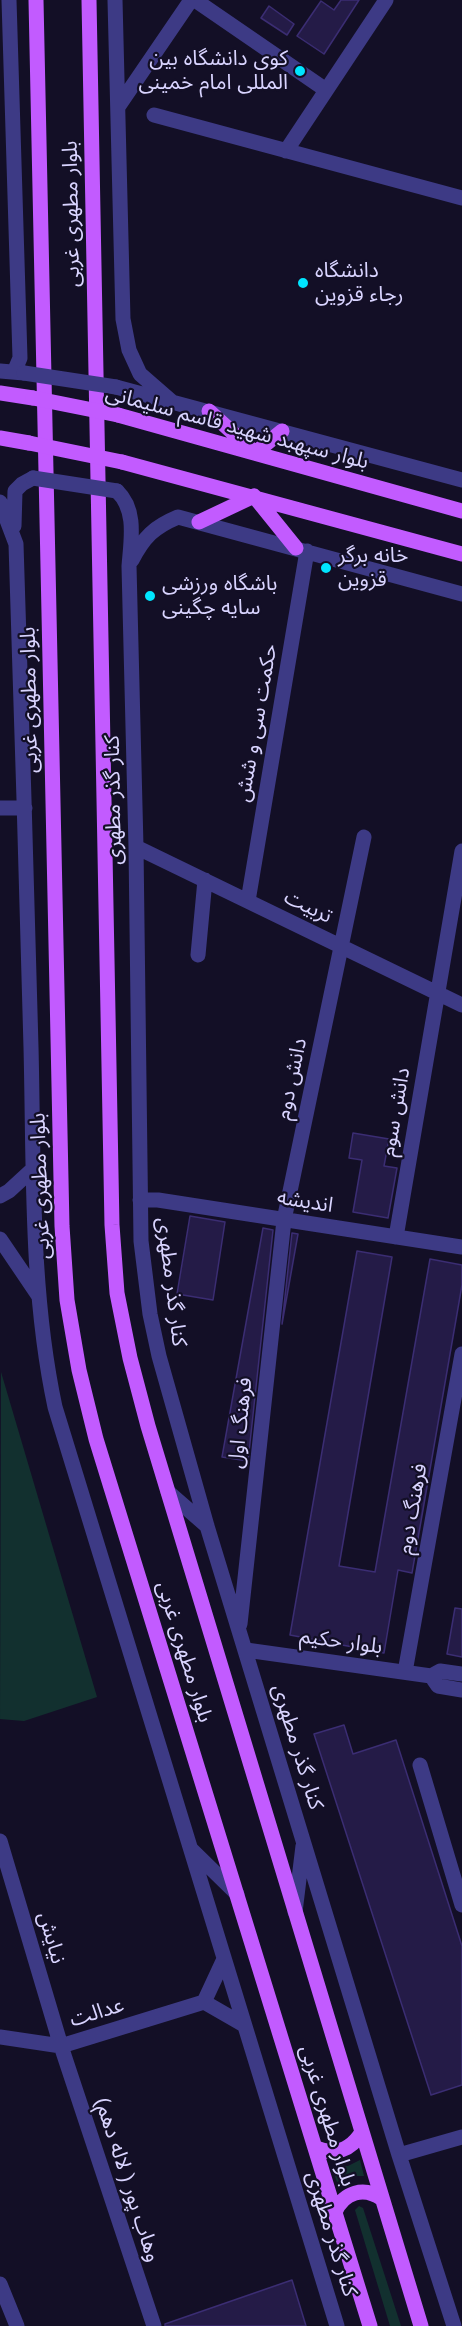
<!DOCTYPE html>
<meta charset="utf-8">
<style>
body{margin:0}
canvas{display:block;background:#130f26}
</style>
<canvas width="462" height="2326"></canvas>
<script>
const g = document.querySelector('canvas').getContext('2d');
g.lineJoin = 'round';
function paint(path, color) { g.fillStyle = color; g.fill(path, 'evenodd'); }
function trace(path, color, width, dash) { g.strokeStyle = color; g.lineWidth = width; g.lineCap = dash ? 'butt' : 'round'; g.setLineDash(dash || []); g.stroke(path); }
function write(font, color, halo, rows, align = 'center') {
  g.font = font + ' Arial,"Noto Sans Arabic",sans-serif'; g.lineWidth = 4.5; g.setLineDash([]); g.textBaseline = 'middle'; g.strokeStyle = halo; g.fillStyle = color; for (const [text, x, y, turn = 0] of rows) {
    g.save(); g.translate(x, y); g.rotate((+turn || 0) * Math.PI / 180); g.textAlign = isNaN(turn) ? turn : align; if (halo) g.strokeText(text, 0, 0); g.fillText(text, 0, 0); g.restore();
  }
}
paint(new Path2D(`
 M1 1372 97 1697 24 1721 0 1719Z
 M360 2160 364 2176H352L337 2182 332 2167 348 2166Z
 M359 2206 363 2208 401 2326H390L355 2210Z`), '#12302f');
const building = new Path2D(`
 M341 0H359L324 54 297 36 321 1 334 10Z
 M269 6 294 24 287 35 261 18Z
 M353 1133 389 1139 384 1166 397 1168 388 1218 353 1212 362 1160 349 1158Z
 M190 1216 225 1222 213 1300 177 1294Z
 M263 1228 273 1230 248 1461 222 1457Z
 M292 1233 298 1234 282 1324Z
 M357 1251 392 1257 339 1566 375 1572 430 1259 462 1265V1285L412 1573 398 1570 384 1653 290 1635Z
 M455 1608 462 1609V1657L447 1654Z
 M344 1725 353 1754 396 1740 462 1946V2085L431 2095 314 1734Z
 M292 2280 306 2326H165V2324Z`);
paint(building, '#241b47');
trace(building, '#3b2d73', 1.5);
trace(new Path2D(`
 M9 0 20 358 14 372
 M115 0 123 319 129 350 140 374 171 401
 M195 0 326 90
 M118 107 191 0
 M154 115 462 198
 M286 151 386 0
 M0 371 24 373
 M116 387 462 480
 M117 491C137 510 131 540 129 566L136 847 141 1241 150 1314 159 1356 207 1526 399 2155 454 2326
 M0 502 16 544C21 712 27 879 31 1047 34 1167 30 1290 55 1407L337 2326
 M14 526 15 491 22 484 33 478
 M132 560C144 537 154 527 178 517L462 594
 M0 808H25
 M136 847 462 1005
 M248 901 307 551
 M198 955 205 880
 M0 1196 9 1191 34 1168
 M140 1200H158L462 1247
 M396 1237 462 851
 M0 1239 38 1295
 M168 1492 207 1526
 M240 1624 284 1220 364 837
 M246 1650 431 1676 440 1671 462 1674
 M405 1672 462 1354
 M431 1676 438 1686 462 1690
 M420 1765 462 1905
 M0 1841 61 2046 154 2326
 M191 1849 237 1894
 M295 1912 303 1846
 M204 2002 224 1959
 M204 2002 244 2025
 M0 2037 61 2046 204 2002
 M399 2155 462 2137
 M0 2284 17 2326`), '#3d3a85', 15);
trace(new Path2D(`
 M36 0 62 1226 67 1300 79 1370 96 1439 370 2326
 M89 0 112 1225 117 1293 130 1358 148 1426 421 2326
 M0 393 33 398
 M209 411 255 453 282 431
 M118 415 462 511
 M0 438 29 443
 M122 462 462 554
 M199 522 254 496 296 548
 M316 2148C335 2156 351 2150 362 2132
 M335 2212C344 2192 364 2186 382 2199`), '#c25bff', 15);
trace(new Path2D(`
 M24 373 116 387
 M33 478 117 491`), '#3d3a85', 15);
trace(new Path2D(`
 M33 398 118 415
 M29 443 122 462`), '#c25bff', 15);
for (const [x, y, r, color] of [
 [300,71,6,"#00e5ff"],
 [303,283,6,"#00e5ff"],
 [326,568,6,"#00e5ff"],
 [150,596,6,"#00e5ff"]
]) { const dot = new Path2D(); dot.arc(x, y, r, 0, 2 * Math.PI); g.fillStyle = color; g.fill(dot); trace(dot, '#130f26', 2); }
write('21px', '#d9d4ff', '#130f26', [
 ["کوی دانشگاه بین",288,59,"right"],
 ["المللی امام خمینی",288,83,"right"],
 ["دانشگاه",315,271],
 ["رجاء قزوین",315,295],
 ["خانه برگر",338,556],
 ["قزوین",338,580],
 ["باشگاه ورزشى",162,584],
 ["سايه چگينى",162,608]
], 'left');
write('21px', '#d9d4ff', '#130f26', [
 ["بلوار مطهری غربی",72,214,-91],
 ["بلوار سپهبد شهید قاسم سلیمانی",237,428,15],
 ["بلوار مطهری غربی",30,700,-91],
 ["حکمت سی و شش",257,723,-80],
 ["کنار گذر مطهری",114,800,-91],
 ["تربیت",308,907,26],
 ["دانش دوم",292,1079,-78],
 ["دانش سوم",396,1112,-80],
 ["بلوار مطهری غربی",41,1186,-92],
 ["اندیشه",305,1202,9],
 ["کنار گذر مطهری",171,1282,83],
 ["فرهنگ اول",241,1423,-84],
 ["فرهنگ دوم",413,1509,-80],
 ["بلوار حکیم",341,1642,8],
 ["بلوار مطهری غربی",184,1652,73],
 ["کنار گذر مطهری",297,1747,73],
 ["نيايش",51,1938,74],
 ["عدالت",97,2013,-17],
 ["بلوار مطهری غربی",327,2116,73],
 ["وهاب پور ( لاله دهم)",127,2180,72],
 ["کنار گذر مطهری",331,2234,73]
]);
</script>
